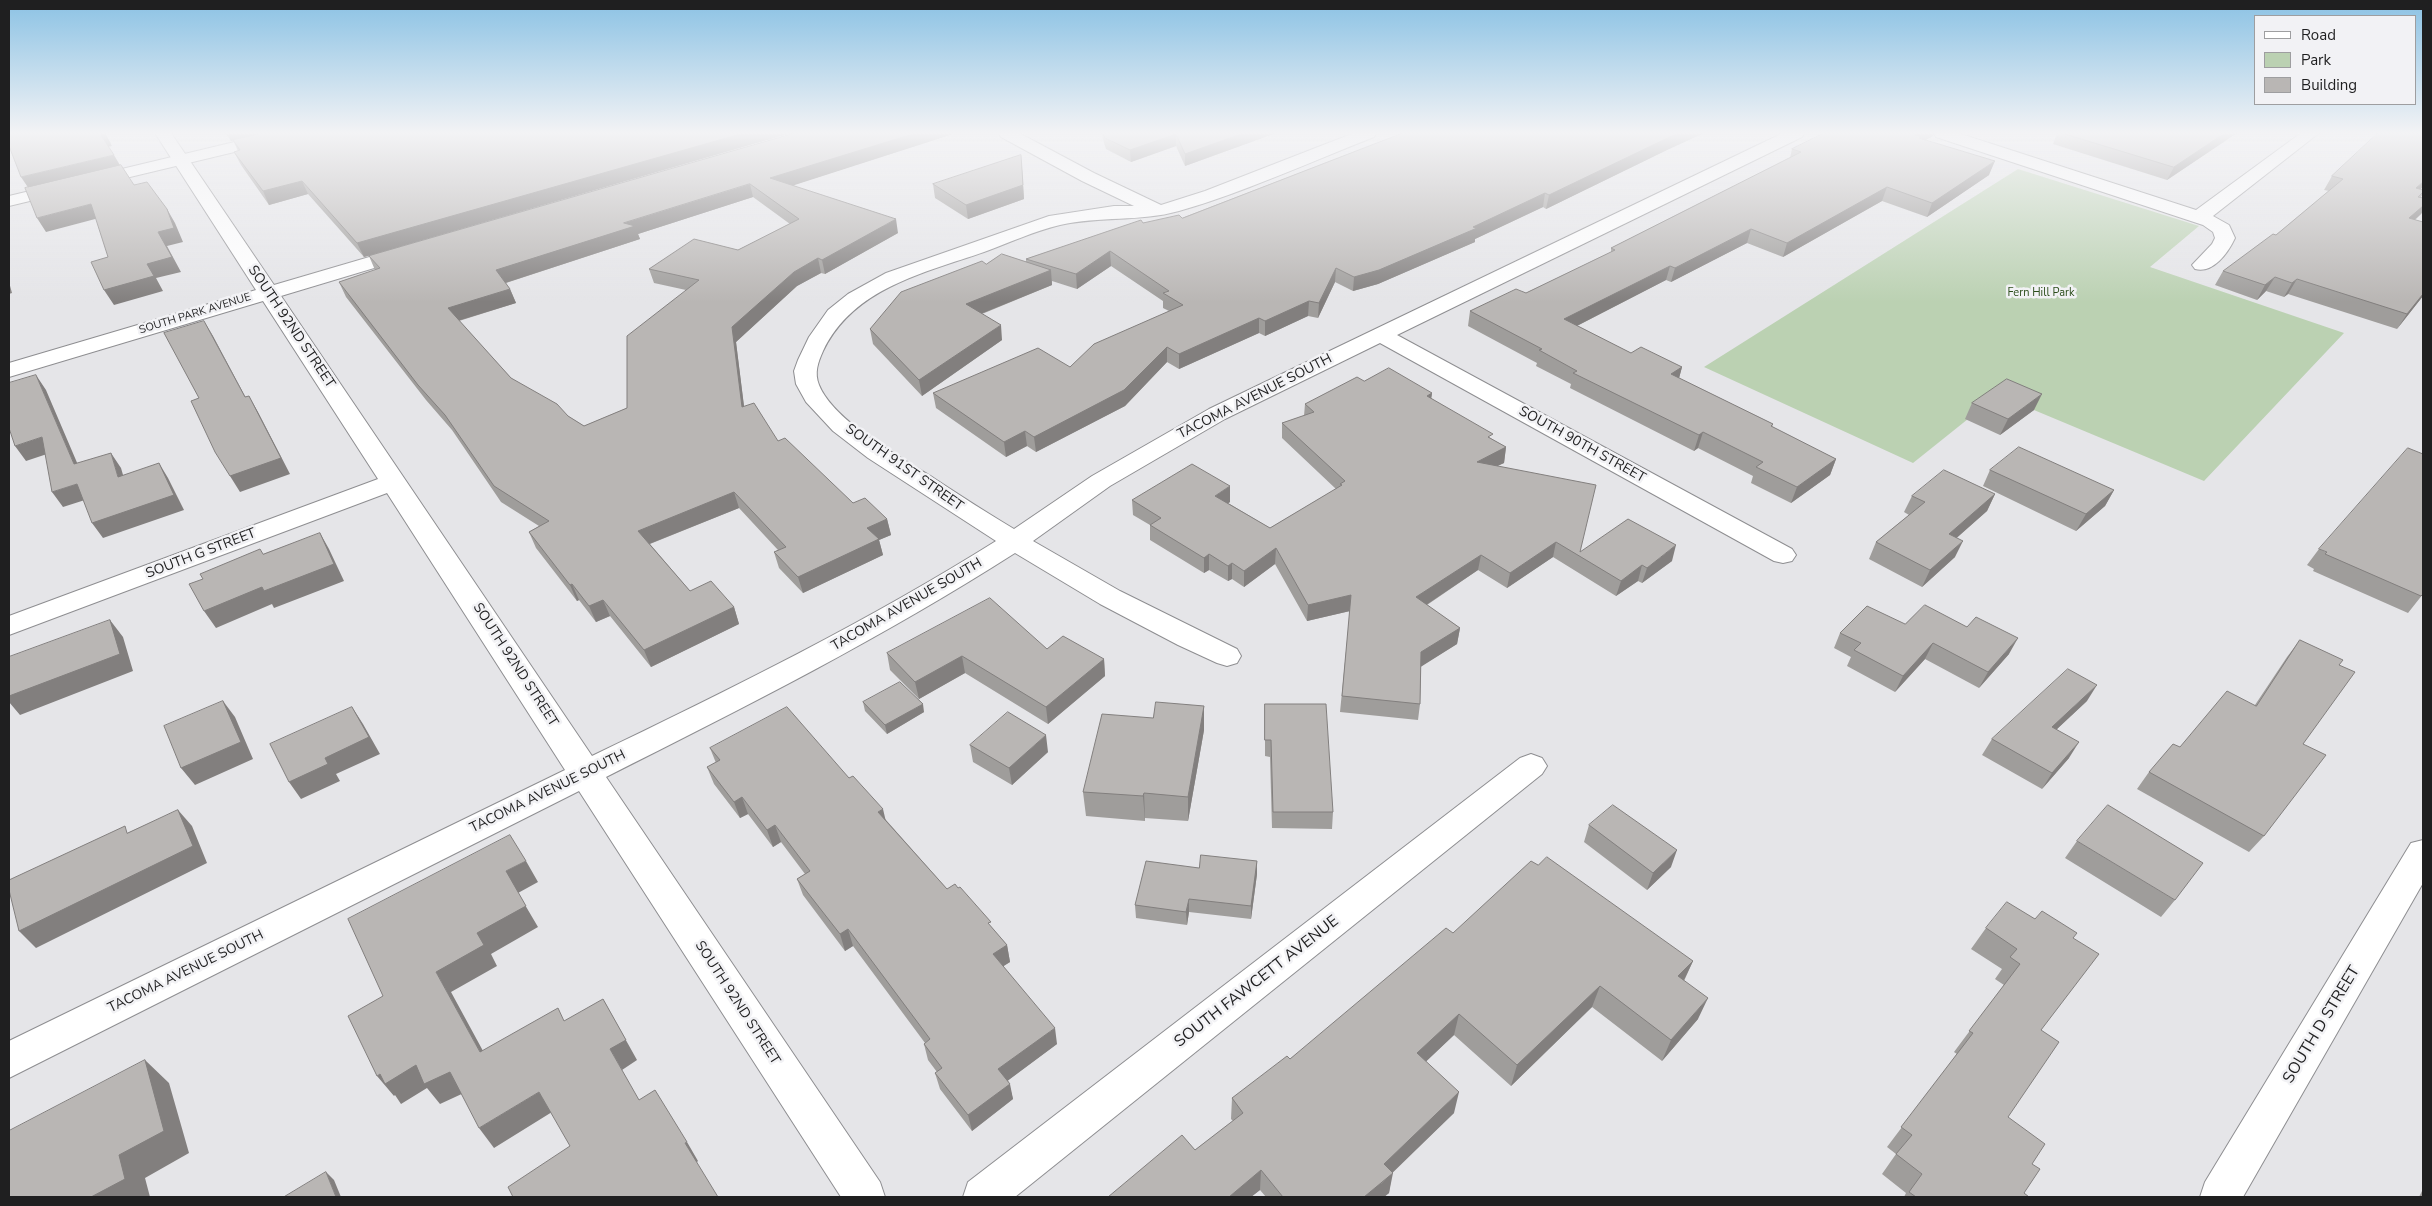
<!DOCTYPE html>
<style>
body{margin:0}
#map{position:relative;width:2432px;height:1206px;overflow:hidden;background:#e5e5e8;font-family:"Nunito Sans",sans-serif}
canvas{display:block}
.frame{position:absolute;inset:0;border:10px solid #1f1f20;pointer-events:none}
.legend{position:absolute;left:2254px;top:15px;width:162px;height:90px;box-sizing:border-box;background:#f2f2f5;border:1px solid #9e9ea0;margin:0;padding:6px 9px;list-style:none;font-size:15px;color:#1f1f20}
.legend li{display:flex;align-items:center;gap:10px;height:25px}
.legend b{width:25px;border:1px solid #9e9ea0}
</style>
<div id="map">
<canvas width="2432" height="1206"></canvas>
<div class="frame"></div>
<ul class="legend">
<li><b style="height:6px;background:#fff"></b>Road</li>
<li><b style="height:14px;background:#bbd1b2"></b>Park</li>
<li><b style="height:14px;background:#b9b6b4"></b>Building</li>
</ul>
</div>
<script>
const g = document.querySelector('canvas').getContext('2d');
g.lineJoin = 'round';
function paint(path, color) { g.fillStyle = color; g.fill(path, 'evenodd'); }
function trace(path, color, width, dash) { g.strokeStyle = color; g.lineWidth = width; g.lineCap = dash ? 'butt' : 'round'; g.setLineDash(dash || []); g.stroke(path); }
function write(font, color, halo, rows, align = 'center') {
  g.font = font + ' "Nunito Sans",sans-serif'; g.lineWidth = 5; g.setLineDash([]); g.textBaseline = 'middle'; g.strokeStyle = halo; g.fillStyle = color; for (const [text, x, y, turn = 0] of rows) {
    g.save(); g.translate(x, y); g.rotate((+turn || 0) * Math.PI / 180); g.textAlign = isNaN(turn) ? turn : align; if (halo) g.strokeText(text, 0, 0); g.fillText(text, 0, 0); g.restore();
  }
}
paint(new Path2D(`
 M2018 169 2199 226 2150 267 2344 333 2204 481 1998 395 1913 463 1704 367Z`), '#bbd1b2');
const minor = new Path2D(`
 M155 133H171L274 285 400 248H414L417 252 414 256 281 296 592 756C729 690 867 622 996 541L868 458 833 431 806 402 796 384 794 371 798 360 809 337 828 310 848 294 886 273 1049 216 1114 206H1134L1082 181 1001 137 999 133H1019L1094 173 1161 205 1205 191 1354 133H1376L1374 137C1310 162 1245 192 1179 211 1140 222 1099 216 1060 225 1034 231 1009 243 984 252 924 273 853 288 823 351 818 362 814 373 819 385 834 422 902 458 935 479 961 496 987 513 1014 529L1092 476 1209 409 1783 133H1804L1802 137 1397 335 1792 549 1796 555 1792 561 1783 563 1774 561 1380 343 1225 419 1110 486 1033 541 1120 591 1237 649 1241 656 1237 663 1227 666 1217 663 1178 645 1100 604 1015 553C884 637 745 707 606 777L880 1182 885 1197H841L579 791 9 1078V1041L565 770 387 493 9 635V616L378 479 263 301 9 377V363L256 290Z
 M1934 133H1958L2196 210 2301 133H2319L2213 216 2229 225 2235 238C2228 253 2213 274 2195 269L2192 265 2212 244 2215 238 2213 232 2203 225 1936 137Z
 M1531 754 1542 758 1547 766 1542 774 1015 1197H963L968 1182 1520 758Z
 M2423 840V883L2243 1197H2200L2205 1182 2411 843Z`);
const major = new Path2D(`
 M272 133H299L297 137 9 206V196Z`);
trace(minor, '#8e8e91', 2);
trace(major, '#8e8e91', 2);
paint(minor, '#fff');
paint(major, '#fff');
paint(new Path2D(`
 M225 133H791L364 257 308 194 269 205 241 165 234 152 238 151 233 140 231 141Z
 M795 133H953V134L793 185 898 233 825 274 821 273 797 286 736 342 744 407 778 441 853 503 887 519 891 535 879 540 883 555 803 593 779 568 774 552 778 550 739 508 650 544 690 591 734 607 739 624 651 667 610 616 596 622 579 600 577 601 536 548 529 532 539 526 501 502 452 430 426 400 346 297 339 282 375 270 369 256ZM753 197 790 224 738 250 649 269 654 283 686 290 627 408 584 426 568 416 511 378 459 321 516 303 510 289 506 283 640 239 638 234Z
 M1101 133H1276L1185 166 1176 146 1131 162 1106 149Z
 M1403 133H1704L1669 149 1546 209 1543 207 1475 239V242L1378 284 1353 291 1335 282 1318 318 1308 316 1265 336 1259 333 1179 369 1167 362 1125 406 1036 452 1027 446 1006 457 936 408 933 393 1070 367 1169 311 1163 308V301L1111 266 1077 289 1052 281V285L982 314 1002 340 922 396 873 344 870 329 986 264 1026 262V259L1143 223 1182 218Z
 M2057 133H2237L2167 180 2053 144Z
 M1933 136 1925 140 1989 175 1927 217 1882 201 1783 257 1747 243 1671 282 1666 280 1577 326 1631 353 1682 367 1679 378 1773 424 1772 427 1836 459 1830 475 1791 503 1751 483 1753 476 1698 448 1694 451 1570 388 1571 384 1536 366 1537 363 1468 326 1470 311 1526 293 1611 252V248L1790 158 1792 149Z
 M1022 168 1024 199 968 219 935 198 933 184Z
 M2332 176 2423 190V194L2421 197 2423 198V211L2421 214 2415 220 2423 222V296L2397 329 2288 294 2284 297 2266 291 2257 300 2215 285 2223 271 2276 235 2329 191 2324 190Z
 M1364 381 1432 393 1431 398 1492 439 1506 447 1504 463 1497 466 1580 552 1672 561 1642 583 1638 581 1616 596 1553 557 1507 588 1478 570 1427 605 1460 628 1457 644 1421 666 1420 704 1418 720 1340 712 1350 611 1307 621 1275 564 1244 587 1232 579 1228 581 1209 570 1204 573 1150 540V525L1133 515 1132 500 1230 502 1228 503 1270 528 1336 489 1282 438V423L1304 416 1305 404Z
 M1972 403 2034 410 2000 435 1965 419Z
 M1990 470 2114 490 2105 506 2076 531 1983 486Z
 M1995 494 1987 511 1956 538 1955 557 1922 587 1869 559 1876 542 1909 515 1904 512 1912 496Z
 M2319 549 2423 594 2408 613 2313 571 2314 569 2307 565Z
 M1905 624 2009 654 1979 688 1925 659 1895 692 1847 666 1851 657 1834 648 1840 633Z
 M2300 640 2339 665 2303 744 2264 836 2249 852 2137 789 2149 772 2180 747 2255 705 2287 657Z
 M1047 649 1104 659 1105 676 1048 724 965 673 919 699 890 670 887 653Z
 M2087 701 2057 729 2069 758 2042 789 1982 755 1992 739Z
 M863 702 924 712 887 734 865 711Z
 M1265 704 1333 812 1332 829 1272 828 1270 757 1265 756Z
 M1204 706V730L1188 821 1145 818V821L1086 816 1083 792 1153 718Z
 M970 745 1048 752 1012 785 973 762Z
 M710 748 849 778 947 889 992 928 1007 945 1010 962 1003 966 1057 1044 1008 1080 1013 1099 972 1131 940 1089 935 1073 937 1072 928 1060 924 1044 925 1043 853 946 845 951 803 895 797 879 805 874 781 842 773 847 748 814 740 818 714 784 707 767 716 763Z
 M1589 825 1671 867 1647 890 1584 842Z
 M2077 841 2175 900 2161 917 2065 858Z
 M1257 861V874L1251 919 1189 912 1187 925 1136 918 1135 905 1199 868Z
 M2035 919 2073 938 2041 1030 2008 1117 2032 1164 2024 1193 2029 1197H1904L1906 1193 1882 1174 1896 1154 1887 1147 1957 1054 1954 1052 2004 985 1995 979 2002 969 1971 949 1986 928Z
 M1453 933 1693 961 1684 981 1698 1019 1662 1061 1592 1007 1511 1086 1454 1035 1426 1061 1454 1113 1392 1172 1389 1193 1384 1197H1266L1260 1190 1251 1197H1108L1195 1150 1233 1121 1231 1119 1232 1098 1290 1059Z
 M2423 1189V1197H2419Z`), '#9f9d9b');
paint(new Path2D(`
 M227 133H265L231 141Z
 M744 133H791L364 257 357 243Z
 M916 133H953V134L773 192 770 178Z
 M1244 133H1276L1185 166V154Z
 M1678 133H1704L1669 149 1546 209 1549 195Z
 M1919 133H1935L1933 136 1920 143 1915 135Z
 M2225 133H2237L2167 180 2174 167Z
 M106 134 112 146 107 147 101 135Z
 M1176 134V146L1131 162 1130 150Z
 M114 155 121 167 29 189 21 177Z
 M1021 155 1024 199 968 219 966 205Z
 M1995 161 1989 175 1927 217 1932 203Z
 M302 181 308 194 269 205 263 191Z
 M2423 182V187L2408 202 2416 188Z
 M750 184 753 197 638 234 640 239 502 284 496 270 624 223Z
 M1887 187 1882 201 1783 257 1787 243Z
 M1545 193 1543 207 1475 239V242L1378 284 1353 291 1354 277 1473 227Z
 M91 204 99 218 46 232 37 218Z
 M2423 206V211L2421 214 2400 232 2409 218Z
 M167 209 175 223 183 242 167 246 181 272 156 278 163 291 114 305 104 290 147 264Z
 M896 219 898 233 825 274 822 260Z
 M1751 229 1747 243 1671 282 1675 268Z
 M1110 251 1111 266 1077 289 1076 274Z
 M818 258 821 273 797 286 736 342 746 422 742 407 732 327 794 272Z
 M1670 266 1666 280 1561 334 1564 319Z
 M1336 268 1335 282 1318 318 1319 303Z
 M1051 270 1052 285 968 319 966 304Z
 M2275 277 2266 291 2257 300 2265 285Z
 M2297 279 2288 294 2284 297 2292 283Z
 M9 282 12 293 9 294Z
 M510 289 516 303 454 322 448 308Z
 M2423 294V296L2397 329 2407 314Z
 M1309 301 1308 316 1265 336V321Z
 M1259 318V333L1179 369V354Z
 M204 321 213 336 254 413 245 397Z
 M1001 325 1002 340 922 396 919 380Z
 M1167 347V362L1125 406 1036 452 1034 437Z
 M1682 367 1678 382 1671 374Z
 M36 375 46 390 84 479 74 464Z
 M1432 393 1430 408 1427 396Z
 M2042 394 2034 410 2000 435 2008 419Z
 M249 396 258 412 290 474 240 492 230 476Z
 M1025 431 1027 446 1006 457 1004 442Z
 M1703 432 1698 448 1694 451 1699 435Z
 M42 437 53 452 26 461 15 446Z
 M1506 447 1504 463 1474 477 1477 462Z
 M111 453 121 468 128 492 118 477Z
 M1836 459 1830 475 1791 503 1797 487Z
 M159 463 168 478 184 510 103 538 92 523Z
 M77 484 88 499 63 507 52 492Z
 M1230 486V502L1215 512V496Z
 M2114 490 2105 506 2076 531 2086 514Z
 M734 492 739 508 644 546 638 531Z
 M1995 494 1987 511 1942 551 1949 534Z
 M887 519 891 535 879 540 883 555 803 593 798 577 867 528Z
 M320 533 329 549 344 581 274 608 272 604 216 628 204 611Z
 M1963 541 1955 557 1922 587 1930 570Z
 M1556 542 1553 557 1507 588 1510 573Z
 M1676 545 1672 561 1642 583 1647 568Z
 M1276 548 1275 564 1244 587V571Z
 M1209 554V570L1204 573V558Z
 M1481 555 1478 570 1414 613 1416 597Z
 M1232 563V579L1228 581V566Z
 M1642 565 1638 581 1616 596 1621 581Z
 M572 584 579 600 577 601 570 585Z
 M1351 595 1350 611 1307 621 1308 605Z
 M603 600 610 616 596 622 589 606Z
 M734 607 739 624 651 667 644 650Z
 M110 620 123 637 133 671 20 715 9 702V696Z
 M1460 628 1457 644 1419 668 1421 652Z
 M2018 638 2009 654 1979 688 1988 672Z
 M1933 643 1925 659 1895 692 1903 676Z
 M962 656 965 673 919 699 915 682Z
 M1104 659 1105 676 1048 724 1046 707Z
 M2097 685 2087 701 2042 743 2052 727Z
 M223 701 235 717 253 759 195 785 181 768Z
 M923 704 924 712 887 734 885 725Z
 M1204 706V730L1188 821V797Z
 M352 707 363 724 380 754 336 774 340 781 301 799 289 782 325 758Z
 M1046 735 1048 752 1012 785 1009 768Z
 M2079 742 2069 758 2042 789 2052 773Z
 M1144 793 1145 818V821L1143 796Z
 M742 797 748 814 740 818 734 802Z
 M883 809 887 826 878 812Z
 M178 810 192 826 207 863 36 948 19 931Z
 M775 825 781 842 773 847 767 830Z
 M1677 850 1671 867 1647 890 1653 873Z
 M526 861 538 882 518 893 538 927 491 954 497 966 451 992 495 1073 480 1052 436 972 477 933 506 871Z
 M1257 861V874L1251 919V906Z
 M1189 899V912L1187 925 1186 912Z
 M848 929 853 946 845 951 840 934Z
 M1007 945 1010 962 996 971 993 954Z
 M1693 961 1683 982 1678 976Z
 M1600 986 1592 1007 1511 1086 1517 1065Z
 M1708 998 1698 1019 1662 1061 1671 1040Z
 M603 999 637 1060 622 1070 610 1049Z
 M1459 1014 1454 1035 1413 1074 1417 1053Z
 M1055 1028 1057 1044 1002 1085 998 1069Z
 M145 1060 169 1083 189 1153 145 1178 150 1197H91L119 1155Z
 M416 1065 450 1072 466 1092 440 1104 427 1088 401 1104 395 1095 394 1096 377 1076 380 1074Z
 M1010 1084 1013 1099 972 1131 968 1115Z
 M539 1092 552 1112 494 1148 479 1128Z
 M1459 1092 1454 1113 1381 1184 1384 1164Z
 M687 1142 698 1161 696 1163 685 1143Z
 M1261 1170 1260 1190 1251 1197H1229Z
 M326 1172 334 1180 341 1197H336Z
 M1393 1173 1389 1193 1384 1197H1364Z`), '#827f7e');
const building = new Path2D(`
 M9 133H105L106 134 101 135 114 155 21 177 9 146Z
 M263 133H744L357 243 302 181 263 191 234 152 240 150 233 140Z
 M795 133H916L770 178 896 219 822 260 818 258 794 272 732 327 742 407 754 403 778 441 785 438 853 503 865 498 887 519 867 528 879 539 798 577 774 552 786 547 734 492 638 531 690 591 711 581 734 607 644 650 603 600 589 606 572 584 570 585 529 532 549 521 494 486 445 415 418 385 339 282 380 268 369 256ZM750 184 799 219 738 250 694 239 649 269 699 280 627 336V408L584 426 568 416 557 404 511 378 448 308 510 289 496 270 635 226 624 223Z
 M1104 133H1244L1185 154 1176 134 1130 150 1105 138Z
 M1403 133H1678L1549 195 1545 193 1473 227 1477 228 1379 270 1354 277 1336 268 1319 303 1309 301 1265 321 1259 318 1179 354 1167 347 1124 390 1034 437 1025 431 1004 442 933 393 1038 348 1070 367 1094 344 1183 305 1163 293 1169 291 1110 251 1076 274 1026 259 1141 220 1143 223 1179 215 1182 218Z
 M1824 133H1919L1915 135 1922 137 1919 138 1995 161 1932 203 1887 187 1787 243 1751 229 1675 268 1670 266 1564 319 1631 353 1641 347 1682 367 1671 374 1773 424 1771 426 1836 459 1797 487 1756 467 1763 462 1703 432 1699 435 1573 373 1577 371 1539 350 1542 349 1470 311 1516 289 1526 293 1615 250 1611 248 1801 152 1792 149Z
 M2062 133H2225L2174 167Z
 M2378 133H2423V182L2416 188 2423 190V192L2418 197 2423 198V206L2409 218 2423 222V294L2407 314 2297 279 2292 283 2275 277 2265 285 2223 271 2273 234 2276 235 2343 179 2332 176Z
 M1021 155 1023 185 966 205 933 184Z
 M121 165 134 185 147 182 167 209 174 228 158 232 172 257 147 264 154 276 104 290 91 262 108 257 91 204 37 218 25 188Z
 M1002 254 1051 270 966 304 1001 325 919 380 870 329 901 292 982 261 986 264Z
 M204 321 245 397 249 396 281 458 230 476 215 452 191 401 199 398 164 333Z
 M1389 368 1432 393 1427 396 1493 434 1488 437 1506 447 1477 462 1596 485 1580 552 1628 519 1676 545 1647 568 1642 565 1621 581 1556 542 1510 573 1481 555 1416 597 1460 628 1421 652 1420 704 1342 696 1351 595 1308 605 1276 548 1244 571 1232 563 1228 566 1209 554 1204 558 1150 525 1161 518 1132 500 1192 464 1230 486 1215 496 1270 528 1342 485 1340 484 1345 481 1282 423 1314 412 1305 404 1357 377 1364 381Z
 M36 375 74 464 111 453 118 477 159 463 174 495 92 523 77 484 52 492 42 437 15 446 9 428V383Z
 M2007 379 2042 394 2008 419 1972 403Z
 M2019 447 2114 490 2086 514 1990 470Z
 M2408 448 2423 454V594L2421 596 2325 554 2327 552 2319 549Z
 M1944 470 1995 494 1949 534 1963 541 1930 570 1876 542 1925 502 1912 496Z
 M320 533 334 564 264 591 262 587 204 611 189 584 203 579 200 574 260 549 263 554Z
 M990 598 1047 649 1063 636 1104 659 1046 707 962 656 915 682 887 653Z
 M1925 605 1967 627 1976 617 2018 638 1988 672 1933 643 1903 676 1854 650 1861 643 1840 633 1867 606 1905 624Z
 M110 620 120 654 9 696V657Z
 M2300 640 2343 660 2339 665 2355 672 2303 744 2326 755 2264 836 2149 772 2173 744 2180 747 2227 691 2256 706Z
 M2068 669 2097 685 2052 727 2079 742 2052 773 1992 739Z
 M900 682 923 704 885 725 863 702Z
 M223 701 241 742 181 768 164 726Z
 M1156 702 1204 706 1188 797 1144 793 1143 796 1083 792 1102 714 1153 718Z
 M1265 704H1326L1333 812H1273L1271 740H1265Z
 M352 707 369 737 325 758 328 764 289 782 270 744Z
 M787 707 849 778 853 776 883 809 878 812 947 889 955 884 958 888 960 887 991 922 988 923 1007 945 993 954 1055 1028 998 1069 1010 1084 968 1115 935 1073 942 1068 924 1044 930 1039 848 929 840 934 797 879 810 871 775 825 767 830 742 797 734 802 707 767 720 760 710 748Z
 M1008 712 1046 735 1009 768 970 745Z
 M1613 805 1677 850 1653 873 1589 825Z
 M2108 805 2203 863 2175 900 2077 841Z
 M178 810 193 846 19 931 9 890V880L125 826 127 833Z
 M510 835 526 861 506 871 526 906 477 933 484 945 436 972 480 1052 558 1008 564 1021 603 999 626 1040 610 1049 639 1100 655 1090 687 1142 685 1143 718 1197H513L508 1187 570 1146 539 1092 479 1128 450 1072 424 1084 416 1065 385 1084 380 1074 377 1076 348 1016 383 996 348 919Z
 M1201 855 1257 861 1251 906 1189 899 1186 912 1135 905 1146 861 1199 868Z
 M1547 857 1693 961 1678 976 1708 998 1671 1040 1600 986 1517 1065 1459 1014 1417 1053 1459 1092 1384 1164 1393 1173 1364 1197H1283L1261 1170 1229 1197H1108L1182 1135 1195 1150 1243 1113 1232 1098 1287 1056 1290 1059 1446 928 1453 933 1531 861 1538 865Z
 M2007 902 2035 919 2042 911 2077 933 2073 938 2099 954 2041 1030 2059 1042 2008 1117 2045 1144 2032 1164 2040 1169 2024 1193 2029 1197H1916L1909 1192 1922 1174 1896 1154 1912 1135 1901 1127 1973 1033 1969 1031 2020 964 2010 957 2017 949 1986 928Z
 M145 1060 164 1131 119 1155 125 1179 91 1197H9V1131Z
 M326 1172 336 1197H284Z`);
paint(building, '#b9b6b4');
trace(building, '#827f7e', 1);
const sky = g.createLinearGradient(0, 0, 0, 302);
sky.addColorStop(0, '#8bc2e4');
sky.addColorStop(0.44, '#f3f3f5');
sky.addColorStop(1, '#f3f3f500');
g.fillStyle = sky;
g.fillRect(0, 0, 2432, 302);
write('11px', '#2a4c19', '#f2f2f5', [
 ["Fern Hill Park",2041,293]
]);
write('11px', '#1f1f20', '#f2f2f5', [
 ["SOUTH PARK AVENUE",195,314,-17]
]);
write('14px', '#1f1f20', '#f2f2f5', [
 ["SOUTH 92ND STREET",291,327,56],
 ["TACOMA AVENUE SOUTH",1255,397,-27],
 ["SOUTH 90TH STREET",1582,445,29],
 ["SOUTH 91ST STREET",904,468,35],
 ["SOUTH G STREET",201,554,-21],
 ["TACOMA AVENUE SOUTH",907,605,-30],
 ["SOUTH 92ND STREET",515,665,57],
 ["TACOMA AVENUE SOUTH",548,792,-26],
 ["TACOMA AVENUE SOUTH",186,972,-26],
 ["SOUTH 92ND STREET",737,1003,57]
]);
write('16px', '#1f1f20', '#f2f2f5', [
 ["SOUTH FAWCETT AVENUE",1257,982,-38],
 ["SOUTH D STREET",2322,1025,-59]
]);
</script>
